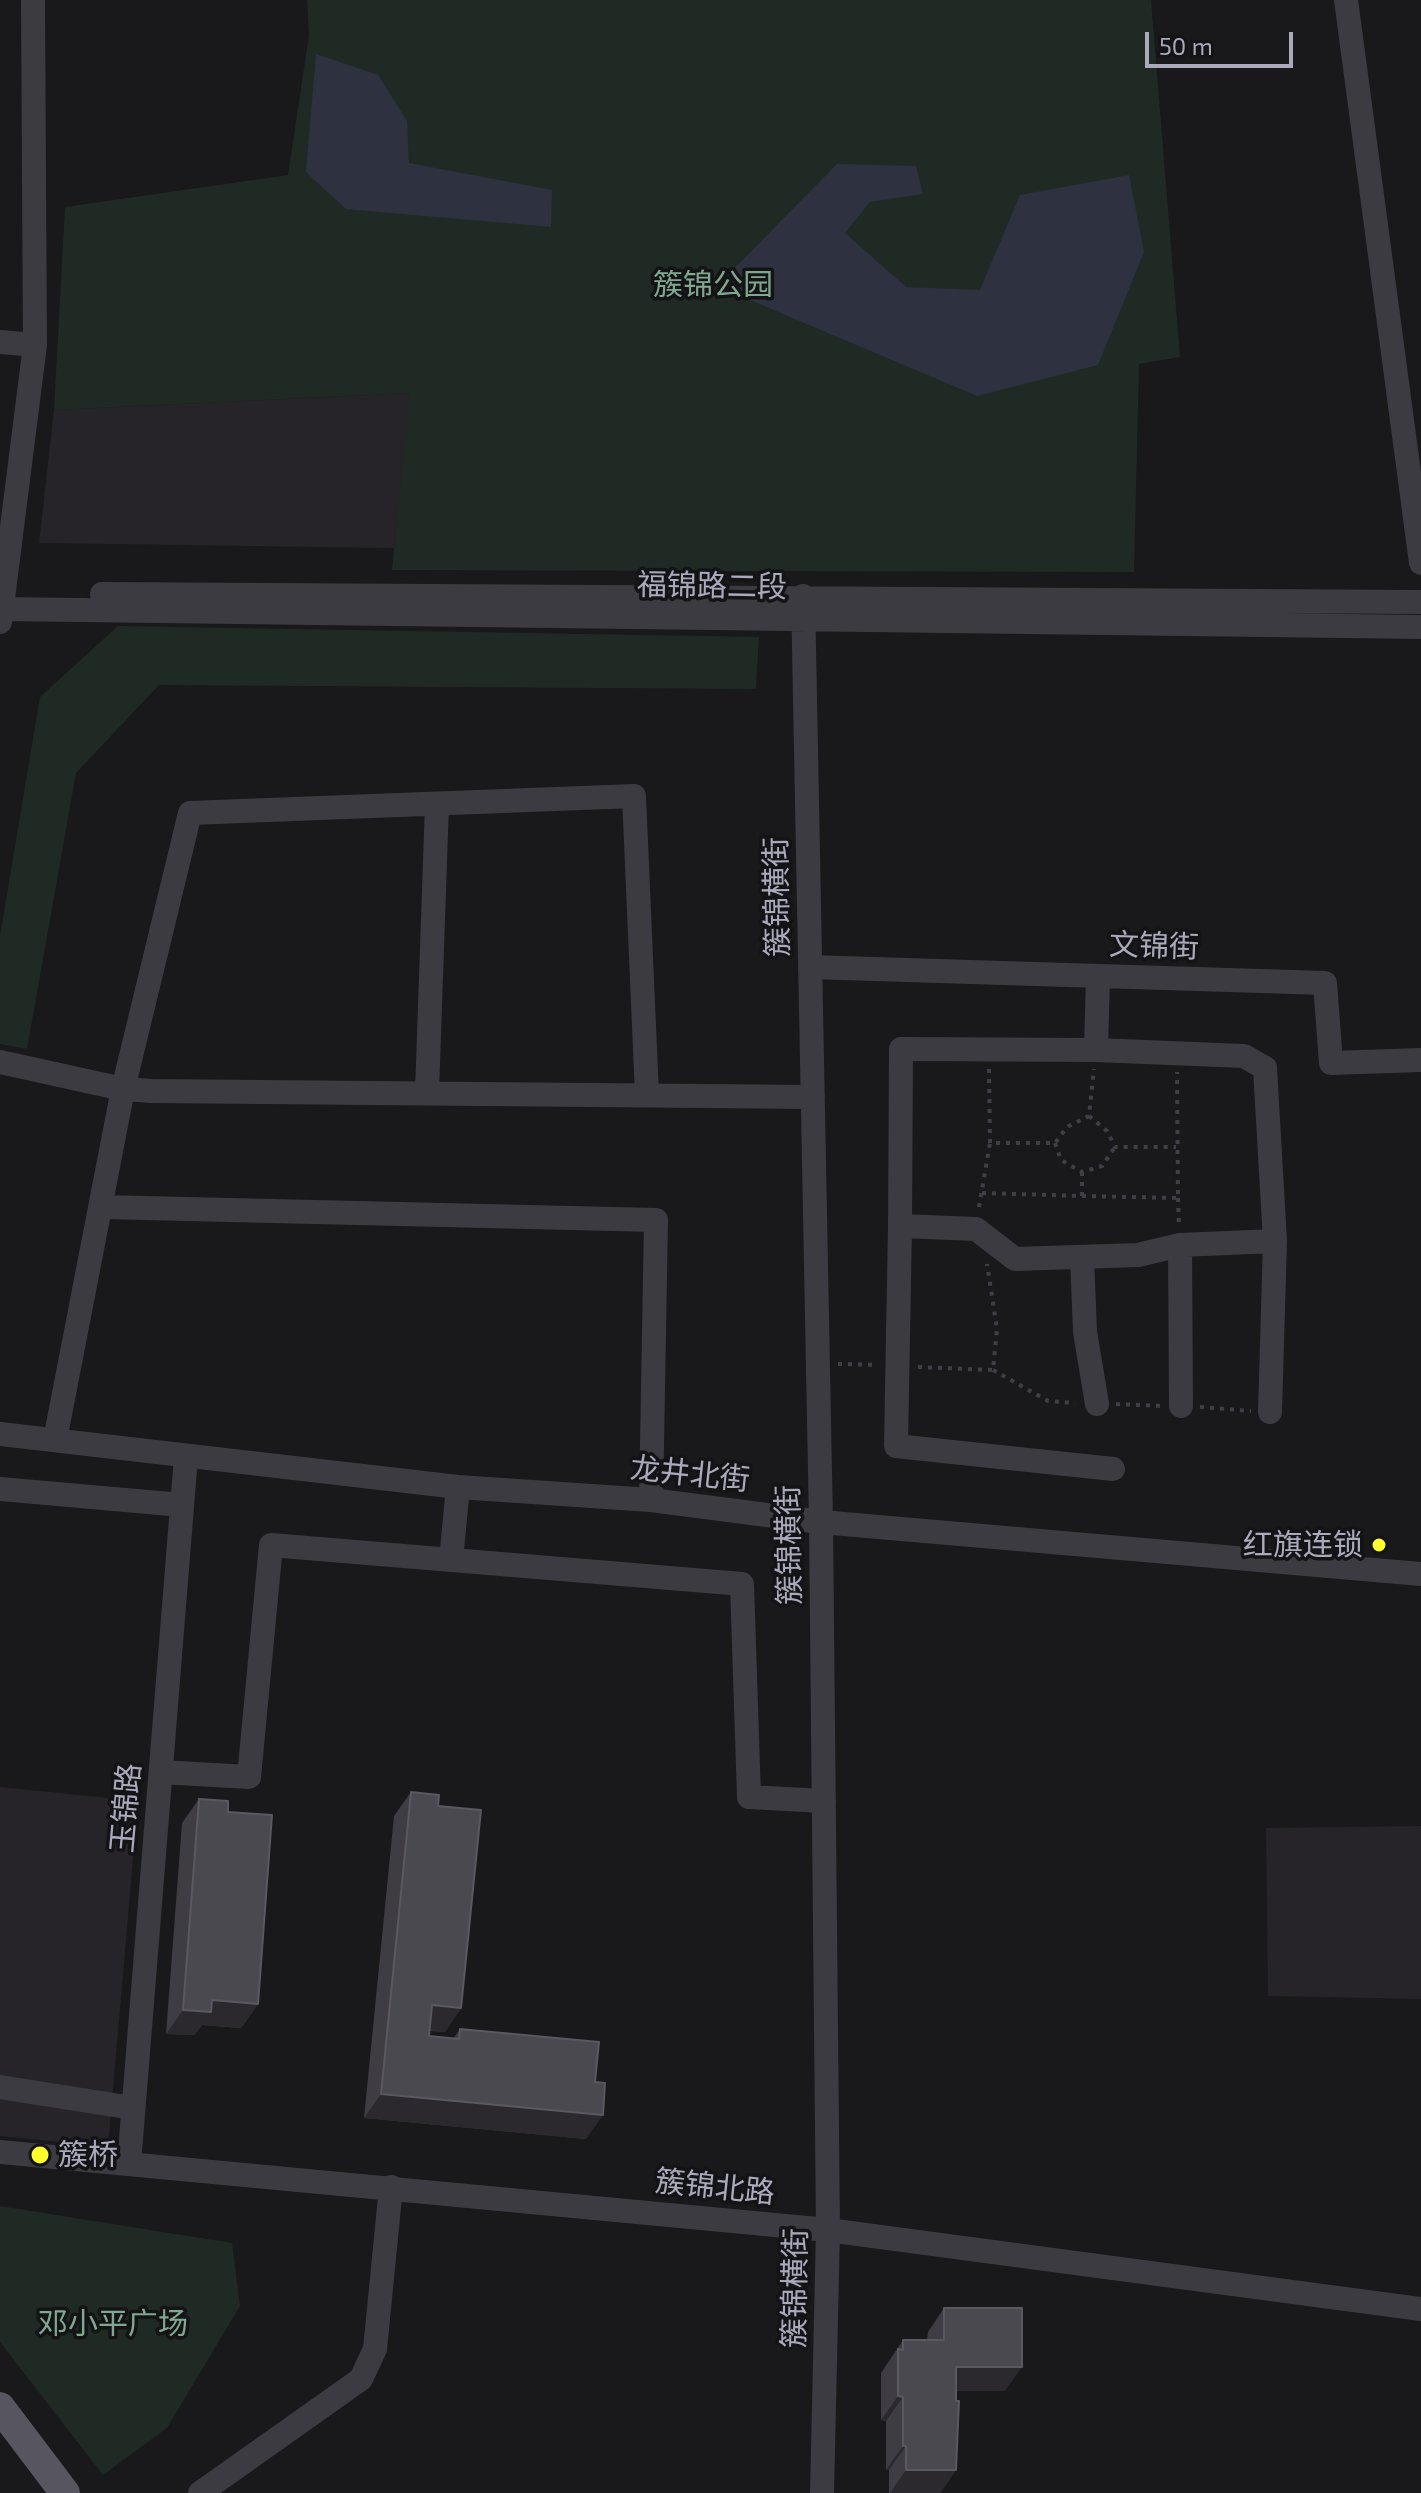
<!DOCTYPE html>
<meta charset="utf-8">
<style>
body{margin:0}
#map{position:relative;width:1421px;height:2493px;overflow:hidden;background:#19181b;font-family:"Exo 2",sans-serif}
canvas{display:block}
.scale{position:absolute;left:1145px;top:32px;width:148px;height:36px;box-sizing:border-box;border:4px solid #aaaabc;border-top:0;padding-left:10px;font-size:24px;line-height:28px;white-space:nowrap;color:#aaaabc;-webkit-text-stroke:6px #141316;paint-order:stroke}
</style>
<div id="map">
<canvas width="1421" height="2493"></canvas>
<div class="scale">50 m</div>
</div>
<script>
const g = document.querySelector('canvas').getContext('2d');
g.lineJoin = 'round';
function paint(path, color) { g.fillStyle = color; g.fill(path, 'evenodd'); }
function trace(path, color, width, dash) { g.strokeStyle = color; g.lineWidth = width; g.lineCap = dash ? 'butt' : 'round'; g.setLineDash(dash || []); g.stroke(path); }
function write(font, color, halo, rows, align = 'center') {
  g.font = font + ' "Exo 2","Noto Sans SC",sans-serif'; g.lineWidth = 7; g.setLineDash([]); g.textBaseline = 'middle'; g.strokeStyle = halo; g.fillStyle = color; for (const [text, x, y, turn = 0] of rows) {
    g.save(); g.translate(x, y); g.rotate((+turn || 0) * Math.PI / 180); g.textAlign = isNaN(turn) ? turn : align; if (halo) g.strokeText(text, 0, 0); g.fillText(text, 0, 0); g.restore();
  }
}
paint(new Path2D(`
 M410 393 394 548 39 543 54 410Z
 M0 1787 138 1801 108 2147 0 2136Z
 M1421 1826V1999L1268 1996 1266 1828Z`), '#262428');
paint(new Path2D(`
 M307 0H1151L1180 357 1139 364 1134 572 392 570 409 393 54 410 65 207 288 175 309 35Z
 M118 626 759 637 756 689 159 685 76 773 27 1049 0 1044V936L40 697Z
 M0 2206 232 2243 240 2306 167 2428 103 2475 0 2342Z`), '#202a24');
paint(new Path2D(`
 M316 54 378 75 407 121 409 163 552 190 551 227 346 209 306 172Z
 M837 164 916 166 923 194 870 202 845 233 906 287 980 290 1020 195 1129 175 1144 252 1098 365 977 396 717 286Z`), '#2d3140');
trace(new Path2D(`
 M989 1069 990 1143H1055L1067 1127 1089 1116 1094 1069
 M1089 1116 1107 1131 1115 1147H1176
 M1055 1143 1061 1160 1082 1172 1102 1166 1115 1147
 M982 1193 1082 1196V1172
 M1082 1196 1178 1198 1177 1072
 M1178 1198 1179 1226
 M979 1207 990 1143
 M838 1364 878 1365
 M918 1367 993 1370 997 1329 987 1264
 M993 1370 1048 1401 1075 1403
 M1116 1404 1163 1406
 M1200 1407 1251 1411`), '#403f47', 4, [4, 6]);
trace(new Path2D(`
 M1346 0 1421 563
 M0 342 35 345
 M102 594 1421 602
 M803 596 821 1522 828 2230 822 2493
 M0 609 1421 627
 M0 622 35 345 33 0
 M810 967 1325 983 1331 1063 1421 1060
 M1096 1050 1244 1056 1265 1068 1275 1241 1180 1245 1138 1255 1015 1259 976 1229 900 1226 901 1049 1096 1050 1098 976
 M0 1062 123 1089 152 1091 813 1097
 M427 1092 437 804
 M102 1207 656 1220 651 1500
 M900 1226 896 1446 1113 1469
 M1180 1245 1181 1406
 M1082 1257 1085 1332 1097 1404
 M1270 1412 1275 1241
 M0 1434 458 1487 651 1500 821 1522 1421 1574
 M55 1440 123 1089 190 813 634 796 647 1095
 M0 1489 182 1505
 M451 1560 458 1487
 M161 1772 249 1777 271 1545 742 1584 749 1797 824 1801
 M0 2087 133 2108
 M0 2152 828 2230 1421 2309
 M129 2164 186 1457
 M200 2493 361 2379 375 2349 391 2187`), '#3c3b42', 24);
trace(new Path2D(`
 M0 2407 65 2493`), '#565560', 30);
paint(new Path2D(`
 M411 1792 438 1806 461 2008 445 2032 429 2031V2036L453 2039 460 2029 586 2139 364 2118 394 1816Z
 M199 1799 228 1812 258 2004 241 2028 202 2025 194 2035 166 2034 182 1823Z
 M944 2308 1005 2391H956V2470L940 2493H889V2470H886V2421L881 2420V2373L903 2340H927L928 2332Z`), '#3f3d43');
paint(new Path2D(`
 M212 2000 258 2004 241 2028 202 2025 194 2035 166 2034 183 2010Z
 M432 2005 461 2008 445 2032 415 2029Z
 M381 2094 603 2115 586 2139 364 2118Z
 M956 2367H1022L1005 2391H940Z
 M898 2396 903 2397 886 2421 881 2420Z
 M903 2446H906L889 2470H886Z
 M906 2470H956L940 2493H890Z`), '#2b292e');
const building = new Path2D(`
 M411 1792 439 1795 438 1806 481 1810 461 2008 432 2005 429 2036 459 2039 460 2029 599 2042 595 2082 605 2083 603 2115 381 2094Z
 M199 1799 228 1801V1812L272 1815 258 2004 212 2000 211 2012 183 2010Z
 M944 2308H1022V2367H956V2401H959L956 2470H906V2446H903V2397L898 2396V2349L903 2350V2340H944Z`);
paint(building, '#4b4950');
trace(building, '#5a5861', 2);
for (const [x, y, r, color] of [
 [1379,1545,8,"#ffff2c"],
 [40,2155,10,"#ffff2c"]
]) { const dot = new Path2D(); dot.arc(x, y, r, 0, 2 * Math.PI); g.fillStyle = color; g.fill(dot); trace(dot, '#141316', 3); }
write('30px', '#80a890', '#141316', [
 ["簇锦公园",713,285],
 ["邓小平广场",113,2324]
]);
write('30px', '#aaaabc', '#141316', [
 ["福锦路二段",712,586,1],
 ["簇锦横街",777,897,-91],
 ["文锦街",1154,946,2],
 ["龙井北街",690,1474,6],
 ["簇锦横街",789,1545,-91],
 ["玉锦路",126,1808,-85],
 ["簇锦北路",715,2187,6],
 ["簇锦横街",795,2288,-89]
]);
write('30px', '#aaaabc', '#141316', [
 ["红旗连锁",1363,1545],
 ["簇桥",58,2155,"left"]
], 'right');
</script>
